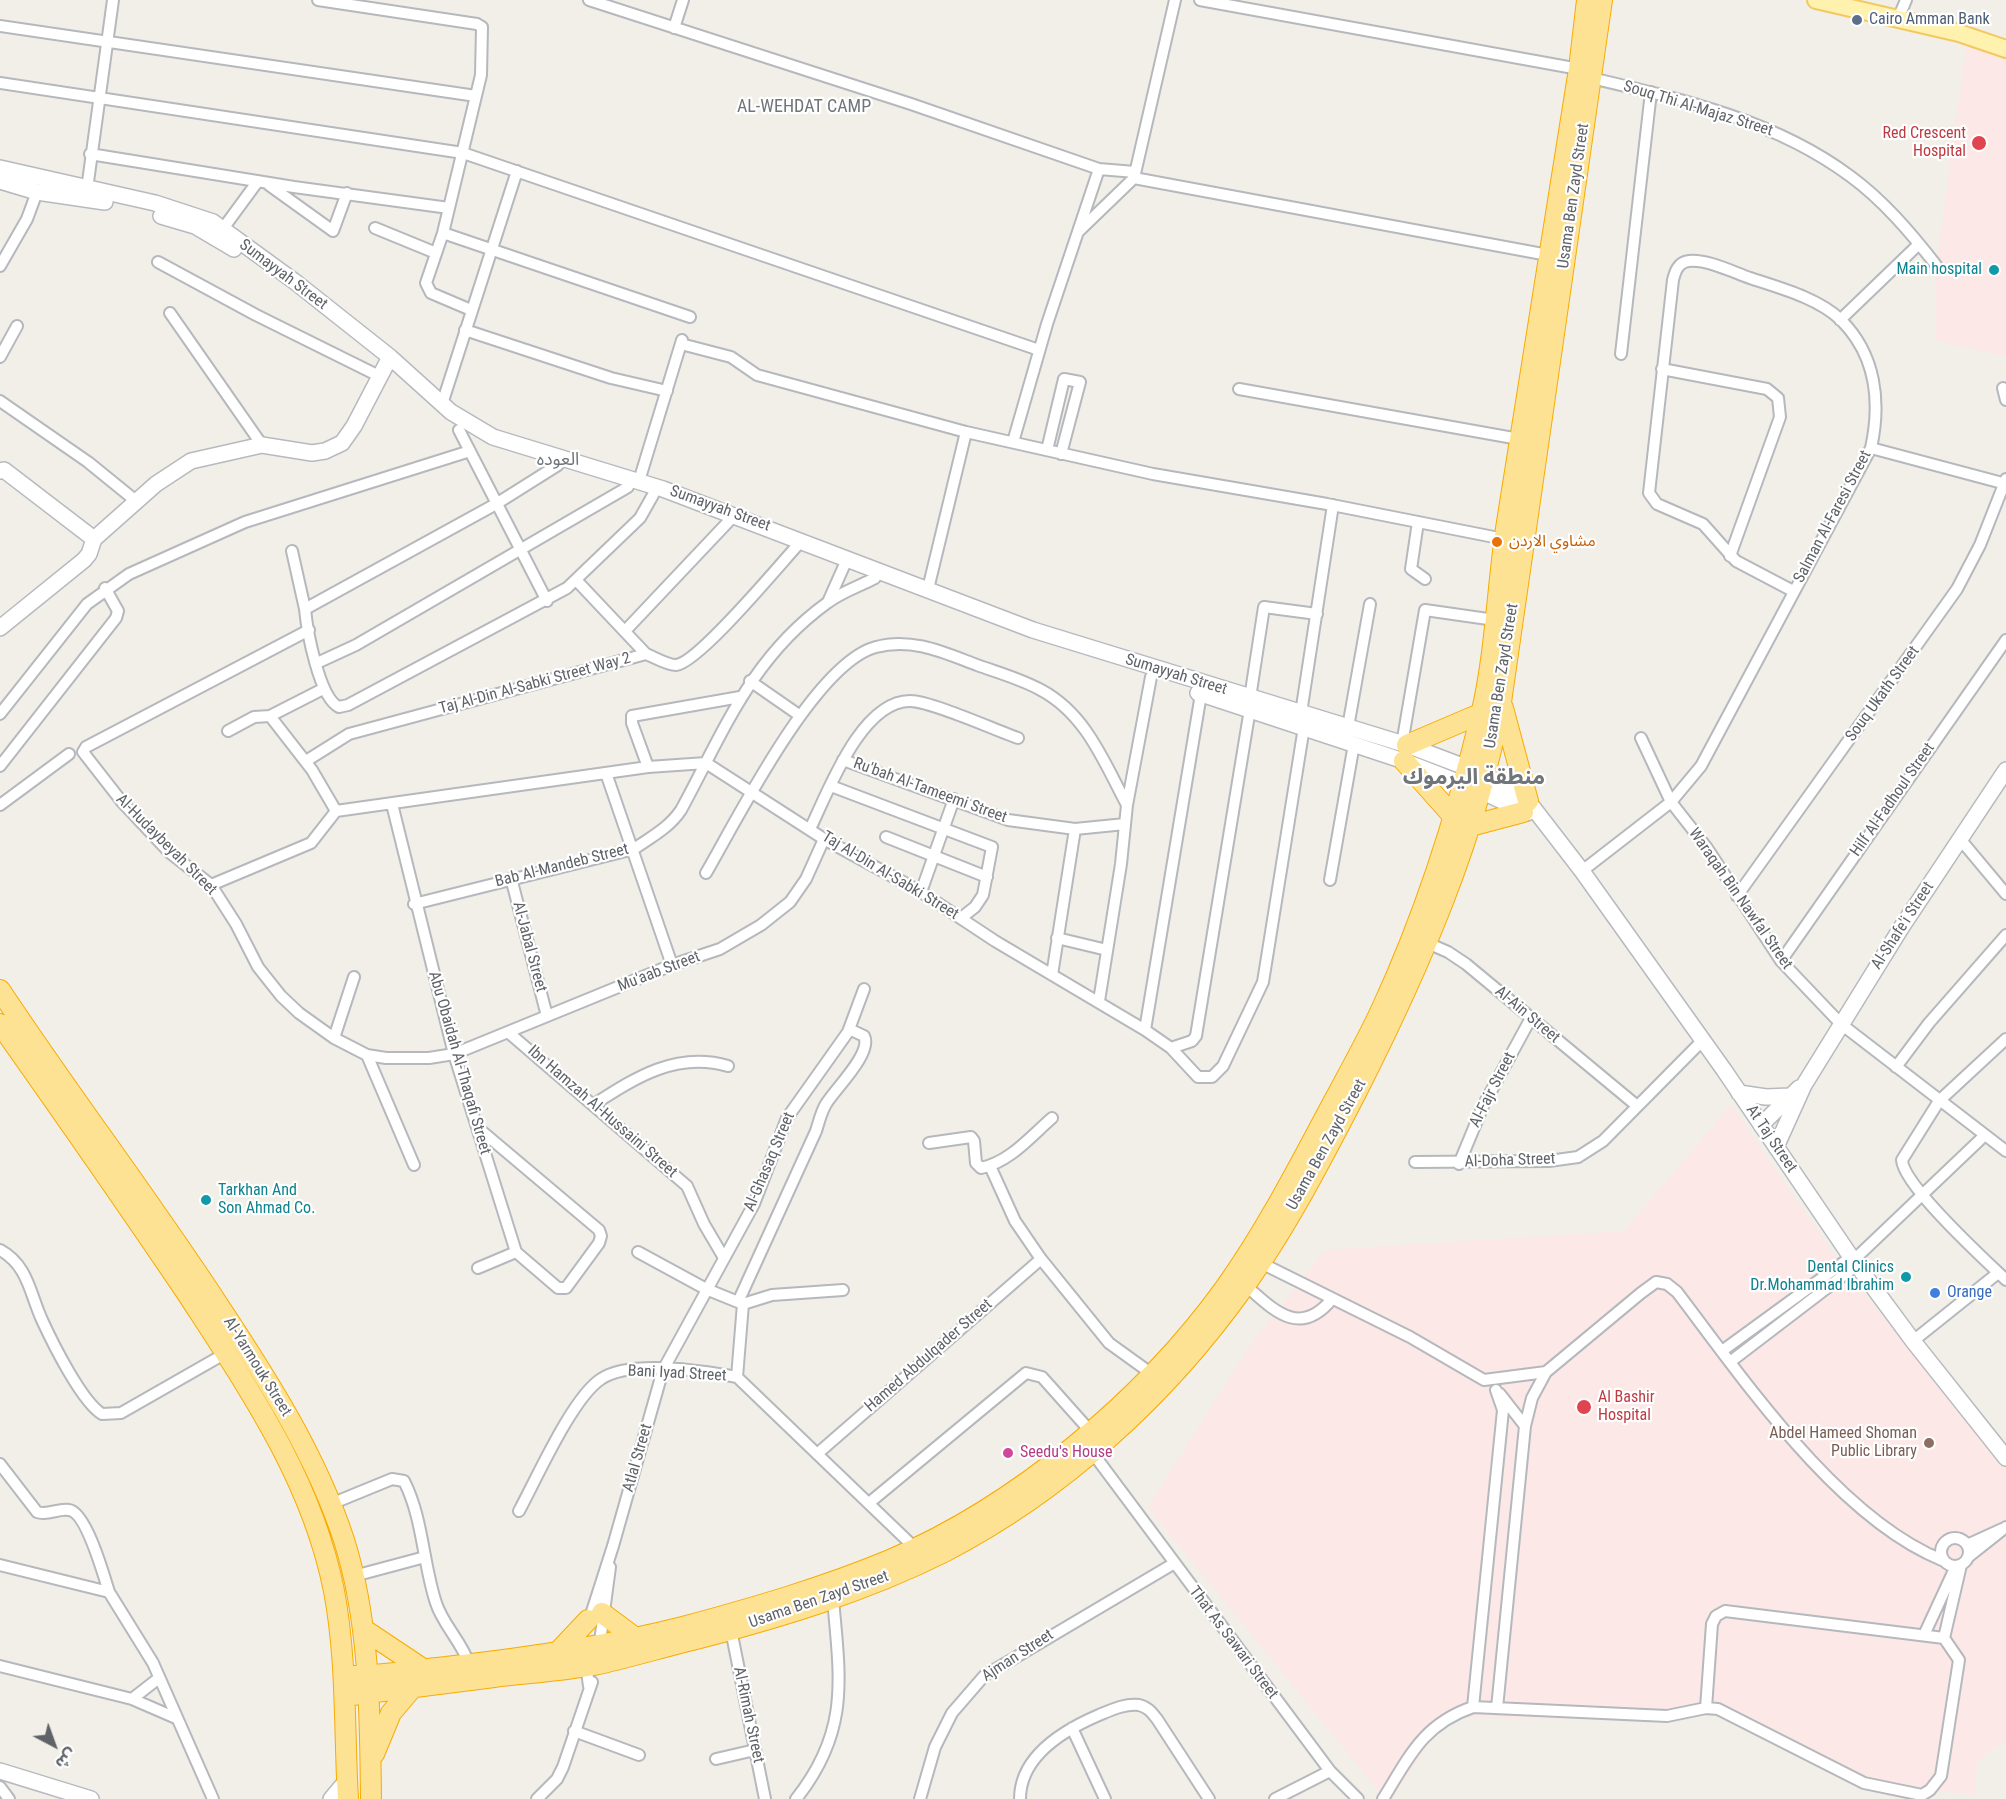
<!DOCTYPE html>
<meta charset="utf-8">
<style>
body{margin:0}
#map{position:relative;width:2006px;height:1799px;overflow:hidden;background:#f1efe8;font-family:"Roboto Condensed","Noto Sans Arabic",sans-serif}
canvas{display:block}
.north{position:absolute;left:24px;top:1715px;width:60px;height:60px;-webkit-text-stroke:4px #fff;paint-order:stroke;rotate:139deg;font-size:16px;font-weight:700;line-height:24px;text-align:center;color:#5f6368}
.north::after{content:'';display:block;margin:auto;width:21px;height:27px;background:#5f6368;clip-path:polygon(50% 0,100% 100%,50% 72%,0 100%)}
</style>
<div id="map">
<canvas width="2006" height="1799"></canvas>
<div class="north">ش</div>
</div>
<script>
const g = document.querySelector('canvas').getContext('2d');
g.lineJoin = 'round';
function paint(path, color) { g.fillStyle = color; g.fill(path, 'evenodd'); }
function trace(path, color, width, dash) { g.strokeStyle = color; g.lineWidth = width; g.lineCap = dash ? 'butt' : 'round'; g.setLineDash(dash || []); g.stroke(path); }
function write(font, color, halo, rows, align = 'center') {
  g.font = font + ' "Roboto Condensed","Noto Sans Arabic",sans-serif'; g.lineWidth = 4.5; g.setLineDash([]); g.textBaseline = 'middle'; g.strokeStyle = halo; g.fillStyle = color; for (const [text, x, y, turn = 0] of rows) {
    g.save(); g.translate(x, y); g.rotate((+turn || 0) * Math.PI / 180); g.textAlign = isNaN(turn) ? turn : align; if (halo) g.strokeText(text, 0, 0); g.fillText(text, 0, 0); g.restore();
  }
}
paint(new Path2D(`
 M1967 42 2006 55V356L1936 341V266Z
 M1731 1105 1844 1269 2006 1468V1739L1977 1762 1975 1795 1841 1780 1717 1712 1663 1720 1464 1718 1441 1728 1433 1736 1392 1799H1385L1148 1507 1250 1345 1325 1250 1624 1231Z`), '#fce8e6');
const street = new Path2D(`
 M318 0 477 24 482 27 481 75 443 233 426 283 431 293 471 310
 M589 0 911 104 1099 169 1135 172
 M1200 0 1579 69
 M1898 19 1906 0
 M0 26 476 96
 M674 28 683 0
 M1591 78C1681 99 1775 120 1850 176 1883 200 1911 233 1936 265
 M0 83 463 153 1039 350
 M90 154 294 187 449 208
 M1134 178 1548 255
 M269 185 333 231 347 193
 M87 189 113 0
 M375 228 436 253
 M222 230 258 181
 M1078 232 1134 178 1175 0
 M443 233 690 317
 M158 262 256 315 379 376
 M0 266 27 219 37 192
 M170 313 262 445
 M1840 320 1919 244
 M465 330 611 378 667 391
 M681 344 731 357 757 375 966 432
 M1621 354 1651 92
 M0 357 17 326
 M1662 369 1767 389 1778 398 1780 417 1730 556
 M2003 388 2006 400
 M1239 389 1519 439
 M0 401 88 462 136 501
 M442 404 517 171
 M459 430 547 601
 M1013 442 1047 324 1099 169
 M1871 448 2006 484
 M1047 450 1064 379 1080 382 1061 454
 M558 465 496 504 305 609C307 630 319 698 339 707L348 705 567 588 640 518 653 495
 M639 481 682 340
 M1418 522 1411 569 1425 579
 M292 551 305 609
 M577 581 646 654
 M928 589 966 432 1153 474 1327 504 1504 539
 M828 602 844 566
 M309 630 86 747 83 752 122 802 169 852 211 885 236 924 258 967 281 996 299 1013 334 1038 367 1055 386 1058H429L454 1054 672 965 720 949 761 925 790 902 806 879 824 839
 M625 631 729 521
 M317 663 356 645 628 487
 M750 681 799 715
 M1250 698 1264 607 1317 614
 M1301 713 1333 505
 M0 714 87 604 129 574 245 522 470 451
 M270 716 323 689
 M1348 727 1370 604
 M228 731 254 717 270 716 312 770 336 811
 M1641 738 1671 802 1707 848 1781 961 1841 1024 2006 1151
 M1402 744 1425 610 1495 620
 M843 760 1008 820 1075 829 1125 824
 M306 761 349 734 646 654C654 657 667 665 676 665 698 663 777 568 796 547
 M0 766 116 618 118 611 105 588
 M648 767 632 723V716L740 697
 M606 773 672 965
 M831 786 992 847 983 895 975 907 961 918
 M392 804 454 1054 516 1252 558 1288H566L599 1243 601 1236 599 1230 478 1128
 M0 805 69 754
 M336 811 648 767 706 763 824 839 921 892 995 941 1145 1030 1171 1048 1198 1077H1212L1223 1066 1263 982 1304 727
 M810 829C828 792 861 701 910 701 931 701 995 730 1018 738
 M886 837 987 877
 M1960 839 2006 894
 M1582 871 1671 802 1701 766 1871 448C1881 402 1876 355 1841 320 1818 298 1780 288 1750 278 1733 272 1707 259 1689 261 1678 262 1675 272 1673 280L1649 493 1657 504 1703 524 1736 561 1793 591
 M706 873C738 818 815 663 876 647 912 637 945 653 977 665 999 673 1021 679 1041 690 1086 714 1104 762 1127 805
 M511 878 547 1016
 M1330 880 1354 744
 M211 885 311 843 336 811
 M921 892 954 799
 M1737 896 1957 589 1980 545 2006 479
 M414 904 634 849C651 837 669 828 681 810 724 731 751 658 827 603 841 592 860 586 875 578
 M1057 938 1107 950
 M1423 941 1448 952 1466 964 1636 1105
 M1781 961 2006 640
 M1052 975 1075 829
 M1099 1001 1121 864 1127 805 1151 677
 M1145 1030 1201 694
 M509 1033 687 1186 704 1224 724 1258
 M334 1038 354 977
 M2006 1039 1939 1101 1902 1160C1903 1185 1985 1260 2006 1280
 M1171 1048 1192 1041 1196 1036 1250 709
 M367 1055 414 1165
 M1896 1067 1929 1023 2006 935
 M593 1105C635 1078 676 1051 728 1066
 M929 1143 971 1137 974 1141 976 1163 981 1168C1010 1162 1031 1136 1052 1118
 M1415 1162 1549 1161 1578 1157 1603 1141 1703 1040
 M1459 1164 1483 1106 1531 1018
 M990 1166 1015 1221 1041 1259 1109 1343 1152 1374
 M0 1250C28 1265 30 1294 42 1320 53 1344 82 1402 102 1414L121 1413 226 1353
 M638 1252 706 1289 743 1304
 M1259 1262 1410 1337 1484 1380 1546 1372 1641 1293 1656 1282 1667 1284 1677 1292C1744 1380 1838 1518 1942 1560
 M478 1268 516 1252
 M1245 1285C1273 1309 1299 1339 1332 1299
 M738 1302 816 1131C819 1122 821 1112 826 1104 834 1090 873 1053 864 1036L849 1029
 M1913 1341 1998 1273
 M1722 1351 1851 1257 1859 1255 1985 1135
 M1730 1362 1857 1265 1858 1258
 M737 1377 743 1304 772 1295 843 1290
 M1500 1394 1525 1426 1532 1398 1546 1372
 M1092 1452 1330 1771 1358 1799
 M817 1454 1041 1259
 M0 1464 37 1512C48 1516 58 1508 69 1510 86 1512 104 1576 109 1592
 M869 1503 1026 1373 1042 1377 1091 1432
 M331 1504 392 1479 404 1481C423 1518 423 1564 436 1603 443 1625 462 1642 469 1664
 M519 1511C537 1478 572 1398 601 1379 630 1359 703 1371 737 1377L915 1548
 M1941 1552a14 14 0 1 1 28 0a14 14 0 1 1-28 0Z
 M1967 1545 2002 1529
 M1968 1557 2006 1527
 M0 1565 109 1592 153 1663 213 1799
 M354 1576 425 1557
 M588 1624 613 1546 663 1370 754 1204 787 1118 848 1032 864 989
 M731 1630 765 1799
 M1924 1635 1956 1566
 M1944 1638 1961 1565
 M599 1649 610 1567
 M586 1664 589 1686
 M0 1666 132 1699 176 1718
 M132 1699 159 1678
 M1473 1707 1503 1410 1496 1390
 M1497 1708 1525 1426
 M1072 1728 1105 1799
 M574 1731 639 1755
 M716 1759 755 1750
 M0 1787 9 1799
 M537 1799 557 1779 563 1767 592 1682
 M796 1799C850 1731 840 1679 833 1599
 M920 1799 935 1747 952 1713 984 1676 1173 1564
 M1020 1799C1020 1756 1064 1730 1099 1715 1111 1710 1126 1703 1139 1705 1148 1707 1152 1713 1157 1719L1209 1799
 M1275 1799 1330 1771
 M1383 1799C1409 1757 1423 1724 1473 1707L1667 1716 1706 1708 1718 1709 1864 1783 1922 1795 1930 1790 1941 1776 1959 1660 1944 1638 1725 1611 1716 1616 1712 1624 1706 1708`);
const secondary = new Path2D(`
 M0 168 155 203 213 222 294 281 390 357 451 412 493 437 663 489 1033 630 1407 745 1486 775 1528 801 1582 871 1724 1070 1851 1257 1913 1341 2006 1458
 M0 181 37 192 105 202
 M161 216 195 226 234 249
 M0 471 4 470 94 539
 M0 628 84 560 89 554 94 539 156 484 191 461 262 445 312 453 325 451 342 443 354 426 390 357
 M1198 693 1404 761 1481 791 1527 813
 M1739 1093 1766 1097 1790 1096
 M1761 1125 1799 1088
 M1776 1147 1804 1085 1901 928 2006 770
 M0 1771 91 1799
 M331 1799 347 1780`);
const primary = new Path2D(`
 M1816 0 1959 33 2006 49`);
const highway = new Path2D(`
 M1503 708 1528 801
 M1407 745 1482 713
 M1404 761 1453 816
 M1470 826 1523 812
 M0 990C71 1097 149 1199 219 1306 268 1380 316 1455 344 1540 370 1622 370 1713 371 1799
 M0 1024C63 1113 125 1202 186 1292 247 1386 312 1479 334 1591 347 1660 344 1730 348 1799
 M602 1613 637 1639
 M363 1629 423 1669
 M555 1655 588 1620
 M344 1676C379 1677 412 1670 446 1667 527 1658 605 1647 683 1627 753 1608 823 1588 890 1560 1017 1506 1145 1399 1225 1288 1265 1232 1297 1170 1329 1110 1347 1076 1366 1043 1382 1008 1425 915 1457 815 1481 715 1496 652 1497 586 1507 522 1530 371 1554 220 1579 69L1587 0
 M345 1696C395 1690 445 1683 494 1677 527 1673 561 1671 594 1665 627 1658 659 1648 692 1640 778 1618 864 1592 944 1552 1062 1491 1166 1396 1243 1288 1286 1228 1322 1159 1356 1093 1418 971 1477 837 1501 702L1602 0
 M374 1754 391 1713 413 1687`);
trace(street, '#b5b8bc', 14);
trace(secondary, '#b6babf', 18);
trace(primary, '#f2c960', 20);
trace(highway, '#f9ab00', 22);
trace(street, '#fff', 10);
trace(secondary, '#fff', 15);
trace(primary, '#fff2af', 16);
trace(highway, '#fde293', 20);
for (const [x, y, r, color] of [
 [1857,20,6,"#5c6f8a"],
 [1979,143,8,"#e0444e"],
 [1994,270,6,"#0f9aa8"],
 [1497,542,6,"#e8710a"],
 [206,1200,6,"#0f9aa8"],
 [1906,1277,6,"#0f9aa8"],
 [1935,1293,6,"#3f7fe0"],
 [1584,1407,8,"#e0444e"],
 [1929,1443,6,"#8d6e63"],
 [1008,1453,6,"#d1479c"]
]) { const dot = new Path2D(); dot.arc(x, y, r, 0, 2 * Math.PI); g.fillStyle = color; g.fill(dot); trace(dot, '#fff', 2); }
write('16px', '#4e5e75', '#fff', [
 ["Cairo Amman Bank",1869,20]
], 'left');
write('16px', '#5f6368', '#fff', [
 ["Souq Thi Al-Majaz Street",1698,109,17],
 ["Usama Ben Zayd Street",1574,196,-82],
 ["Sumayyah Street",283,275,37],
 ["Sumayyah Street",720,509,20],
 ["Salman Al-Faresi Street",1833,517,-62],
 ["Sumayyah Street",1176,675,17],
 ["Usama Ben Zayd Street",1502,676,-81],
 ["Taj Al-Din Al-Sabki Street Way 2",535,684,-15],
 ["Souq Ukath Street",1883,694,-54],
 ["Ru'bah Al-Tameemi Street",930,791,20],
 ["Hilf Al-Fadhoul Street",1893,800,-55],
 ["Al-Hudaybeyah Street",166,845,45],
 ["Bab Al-Mandeb Street",562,866,-14],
 ["Taj Al-Din Al-Sabki Street",890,876,31],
 ["Waraqah Bin Nawfal Street",1740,899,55],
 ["Al-Shafe'i Street",1903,926,-57],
 ["Al-Jabal Street",529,947,75],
 ["Mu'aab Street",659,972,-21],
 ["Al-Ain Street",1527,1015,40],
 ["Abu Obaidah Al-Thaqafi Street",459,1063,74],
 ["Al-Fajr Street",1493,1090,-63],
 ["Ibn Hamzah Al-Hussaini Street",602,1112,41],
 ["At Taj Street",1771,1139,56],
 ["Usama Ben Zayd Street",1327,1145,-61],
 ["Al-Doha Street",1510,1161,-2],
 ["Al-Ghasaq Street",770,1162,-67],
 ["Hamed Abdulqader Street",929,1356,-41],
 ["Al-Yarmouk Street",257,1367,58],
 ["Bani Iyad Street",677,1374,3],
 ["Atlal Street",638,1458,-74],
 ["Usama Ben Zayd Street",819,1600,-19],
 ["That As Sawari Street",1233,1643,53],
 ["Ajman Street",1018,1656,-33],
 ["Al-Rimah Street",748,1715,78]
]);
write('16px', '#be3a42', '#fff', [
 ["Red Crescent",1966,134],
 ["Hospital",1966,152],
 ["Al Bashir",1598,1398,"left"],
 ["Hospital",1598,1416,"left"]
], 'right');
write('16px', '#0d838f', '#fff', [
 ["Main hospital",1982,270],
 ["Tarkhan And",218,1191,"left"],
 ["Son Ahmad Co.",218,1209,"left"],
 ["Dental Clinics",1894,1268],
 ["Dr.Mohammad Ibrahim",1894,1286]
], 'right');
write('16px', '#c56008', '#fff', [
 ["مشاوي الاردن",1509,542]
], 'left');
write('16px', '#366cbe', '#fff', [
 ["Orange",1947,1293]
], 'left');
write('16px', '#785e54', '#fff', [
 ["Abdel Hameed Shoman",1917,1434],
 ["Public Library",1917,1452]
], 'right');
write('16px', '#b23c85', '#fff', [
 ["Seedu's House",1020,1453]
], 'left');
write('18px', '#70757a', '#fff', [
 ["AL-WEHDAT CAMP",804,107],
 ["العوده",558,460]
]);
write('bold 22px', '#70757a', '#fff', [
 ["منطقة اليرموك",1474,778]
]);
</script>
